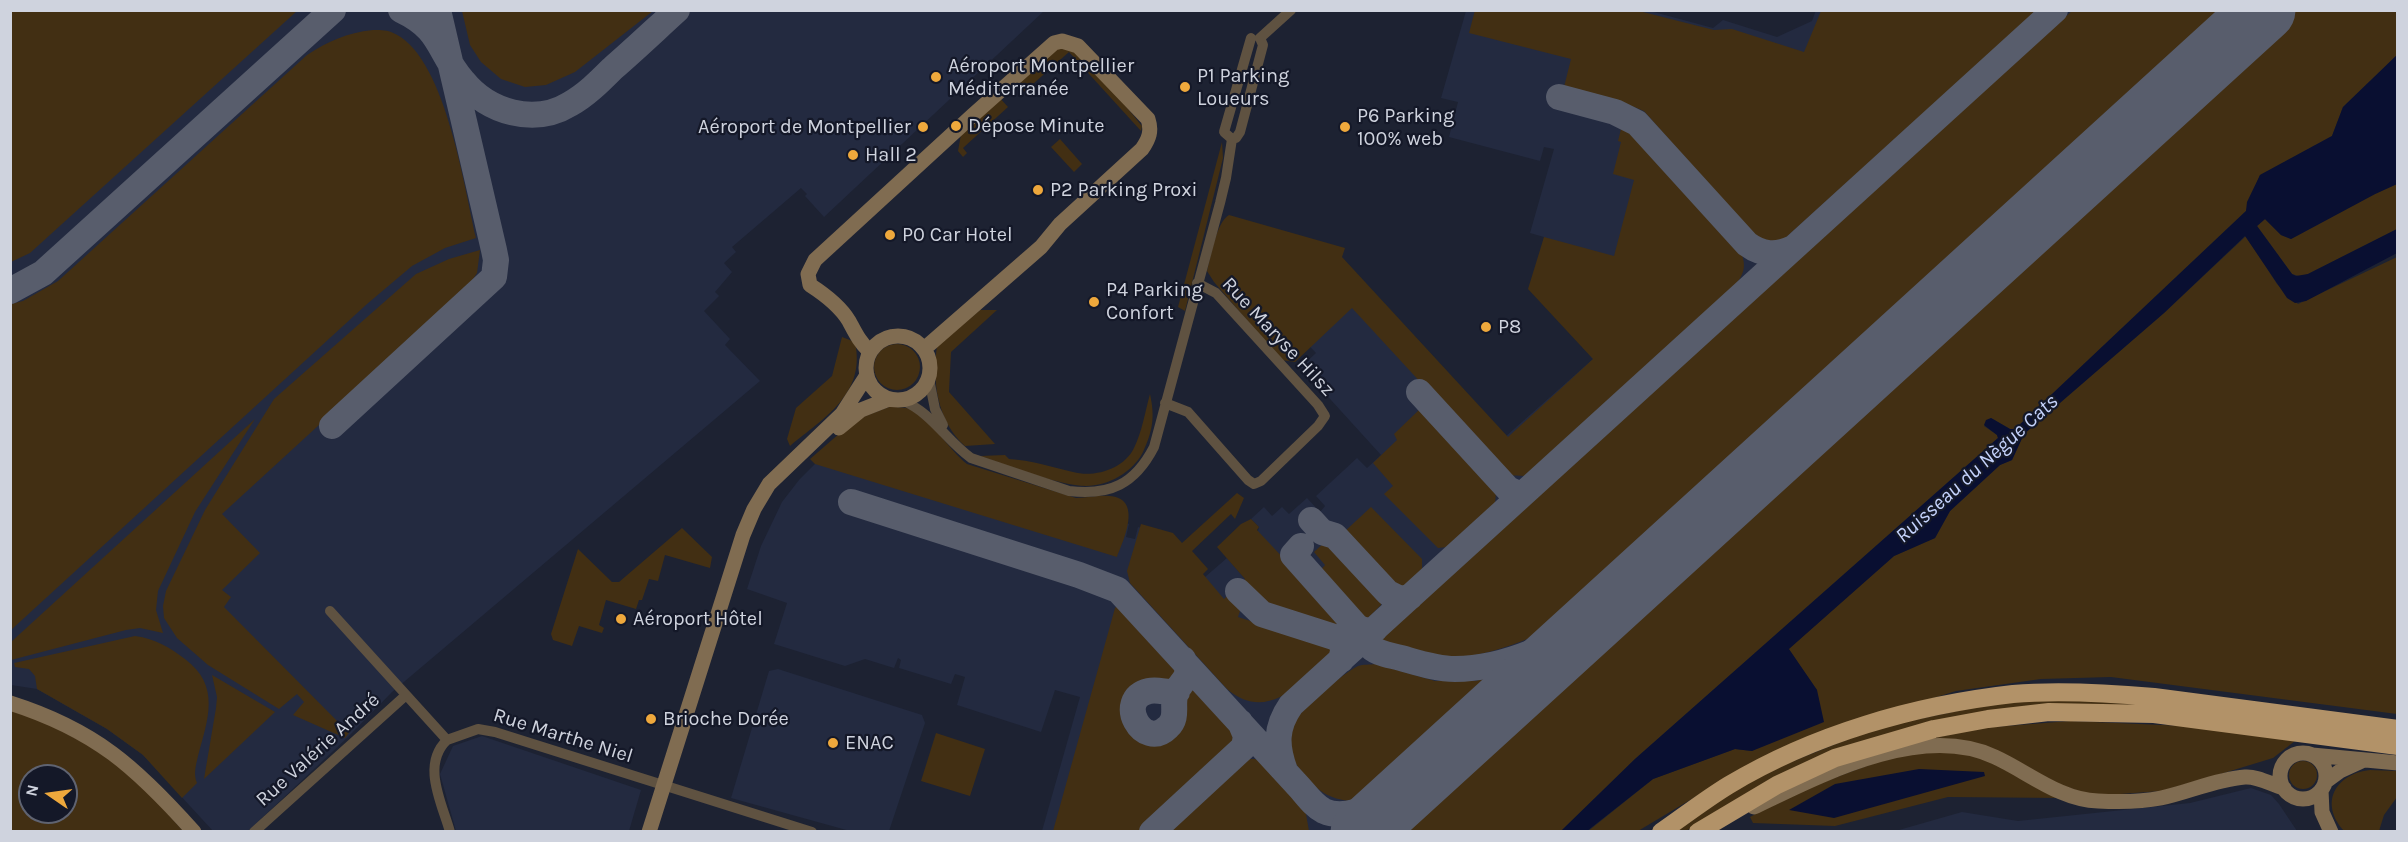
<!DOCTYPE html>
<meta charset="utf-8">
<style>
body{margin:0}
#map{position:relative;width:2408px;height:842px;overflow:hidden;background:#1d2232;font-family:Karla,sans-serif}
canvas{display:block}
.frame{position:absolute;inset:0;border:12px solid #cfd3de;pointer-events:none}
.north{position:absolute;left:18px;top:764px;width:60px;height:60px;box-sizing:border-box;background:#141828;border:2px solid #5f6371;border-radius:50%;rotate:283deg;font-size:16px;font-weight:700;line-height:24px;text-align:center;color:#cfd3de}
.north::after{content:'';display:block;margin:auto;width:21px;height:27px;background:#eea83c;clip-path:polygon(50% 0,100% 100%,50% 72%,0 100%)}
</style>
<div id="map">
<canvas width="2408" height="842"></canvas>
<div class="frame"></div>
<div class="north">N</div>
</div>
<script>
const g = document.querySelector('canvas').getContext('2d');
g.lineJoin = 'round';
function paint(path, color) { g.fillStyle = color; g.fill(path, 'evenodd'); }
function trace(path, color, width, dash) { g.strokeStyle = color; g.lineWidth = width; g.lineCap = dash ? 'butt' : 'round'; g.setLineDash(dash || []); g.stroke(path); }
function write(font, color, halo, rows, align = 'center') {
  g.font = font + ' Karla,sans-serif'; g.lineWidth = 4.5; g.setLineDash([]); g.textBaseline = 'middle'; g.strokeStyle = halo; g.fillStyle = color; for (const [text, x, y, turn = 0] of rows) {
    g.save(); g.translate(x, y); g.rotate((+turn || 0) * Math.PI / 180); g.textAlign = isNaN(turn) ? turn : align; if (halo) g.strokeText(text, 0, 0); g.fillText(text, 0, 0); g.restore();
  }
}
paint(new Path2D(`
 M1816 10 2397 11 1530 831H1042L1080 697 1055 690 1041 732 957 705 965 677 955 674 951 684 899 668 901 660 898 658 894 668 865 659 845 666 774 644 787 603 747 589 761 546 782 502 799 480 815 464 851 435 1129 524 1126 537 1135 539 1138 527 1168 535 1205 577 1227 558 1245 579 1259 527 1251 519 1264 507 1272 516 1282 507 1289 514 1307 498 1320 512 1325 506 1316 496 1357 458 1367 468 1381 455 1301 367 1316 353 1280 315 1341 257 1505 437 1593 359 1531 288 1544 237 1530 233 1554 149 1544 147 1540 161 1449 137 1458 102 1441 98 1466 11H1650L1713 28 1723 20 1777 37 1812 21Z
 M10 11H1044L824 217 805 196 807 194 801 188 732 247 736 252 724 263 732 272 715 292 719 296 704 311 730 339 725 345 760 381 392 692 348 737 247 832 213 831 143 755 107 729 37 689 11 685Z
 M778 669 922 715 925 723 889 831H850L731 798 769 671Z
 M482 736 641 790 629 831H456L440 774 453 746Z
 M2251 788 2271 795 2279 804 2297 831 1892 832 1962 812 2018 821 2190 803Z`), '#232a40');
paint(new Path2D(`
 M1475 10 1639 11 1714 30 1732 29 1804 52 1821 11H2037L1782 241 1763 242 1754 236 1644 111 1624 103 1564 87 1571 59 1469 33Z
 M2073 10 2232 11 1554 628C1527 639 1498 652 1469 656 1442 660 1412 649 1386 642L1381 639 1640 402Z
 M10 11 11 10 297 11 30 253 11 262Z
 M462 11V10L653 11 575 72 546 85 525 87 501 79 481 62 470 45Z
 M2296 11H2397V55L2343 107 2332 136 2260 175 2246 211 2015 429H2010L1991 418 1984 426 1997 435 1998 438 1635 759 1561 831 1394 832Z
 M373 30C378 30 386 30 391 32 445 52 464 187 476 238L445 248 412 266 367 304 11 630V304L23 301 58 281 307 55C329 41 346 33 373 30Z
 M1060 45C1087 54 1123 103 1142 126L1141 131 1069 52 1024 92 1015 81Z
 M998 96 1008 107 963 148 967 153 963 157 958 151 962 129Z
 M1622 125 1739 246C1746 265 1747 271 1733 288L1525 476 1506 475 1352 308 1295 362 1281 360 1214 282 1207 271C1211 256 1216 223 1229 215L1345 248 1342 257 1508 437 1593 359 1528 289 1544 237 1614 256 1634 180 1613 174 1621 142 1618 141Z
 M1060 139 1082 164 1074 172 1051 147Z
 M1222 142 1223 158 1185 311 1178 307Z
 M2397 184V229L2302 277 2292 274 2257 226 2265 219 2281 235 2291 239 2375 194Z
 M2246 236 2277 284 2298 304 2397 257V714L2111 677 2041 679 1956 691 1802 739 1737 772 1638 831 1587 832 1653 779 1735 749 1752 751 1817 690 1788 649 1894 556 1935 538 1950 511 2000 465 2012 460 2024 434 2164 313Z
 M480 250 477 273 465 291 222 514 260 553 222 590 231 597 224 607 349 733 345 738 293 715 304 702 297 694 279 709 208 665 177 638 164 618 163 606 166 591 205 510 274 399 416 274 449 259Z
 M980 310H997L951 352 949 392 995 444 965 446C937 421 932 381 937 346Z
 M842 337 855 342C866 394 825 417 790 446L787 439 796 408 832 376Z
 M874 367a23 23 0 1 1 46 0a23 23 0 1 1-46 0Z
 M1150 394C1155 417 1153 430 1143 452 1133 472 1108 486 1086 486 1060 486 1006 465 980 456L1005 455 1009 459C1031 460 1051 467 1073 472 1094 478 1124 469 1134 448 1142 432 1145 412 1150 394Z
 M889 407C896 407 907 407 913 410 932 420 949 450 967 464L1076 498C1088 498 1098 495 1109 496 1143 498 1124 539 1117 557L815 464 810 459 855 420Z
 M1420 409 1494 487 1496 493 1495 503 1447 547 1438 548 1384 494 1393 486 1373 463 1397 440 1394 434Z
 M255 419 195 512 158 591 156 610 163 633 140 628 126 630 11 660V642Z
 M1237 493 1244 498 1235 519 1231 514 1192 551 1208 569 1203 574 1224 599 1232 592 1243 602 1238 617 1337 649C1306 677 1270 726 1227 689L1130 583 1127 571 1141 524 1173 533 1182 543Z
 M1371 507 1422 559V569L1405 586H1394L1343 533Z
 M1251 519 1259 527 1257 530 1347 626 1342 627 1253 599 1240 585 1245 579 1217 547 1241 524Z
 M682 528 712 557 710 568 665 555 658 581 649 579 642 600H639L636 609 606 600 599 625 604 628 602 633 579 626 572 646 553 640 551 634 578 549 612 582H619Z
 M1326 541 1381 601V605L1364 622 1318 573 1325 565 1314 552Z
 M1119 604 1181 672 1166 685C1118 676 1110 739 1154 739 1162 739 1170 737 1175 731 1182 722 1184 711 1181 700L1194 688 1232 729 1233 739 1229 752 1141 831H1053L1115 608Z
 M135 636C156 639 169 647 185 659 221 686 208 719 198 756 196 765 193 774 197 783L182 798 143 755 107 729 37 689 35 676 29 669 15 667 14 663Z
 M1376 664 1435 681H1475L1502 675 1364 801C1339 802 1323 797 1307 778 1299 768 1291 760 1289 747 1287 740 1291 726 1295 720 1305 706 1342 674 1358 666 1363 664 1370 665 1376 664Z
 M212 675 275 712 204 779 216 708 217 697Z
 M2062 698 2202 708 1987 713 1717 812 1686 831 1666 832 1751 778 1876 728 1986 705Z
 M10 708 25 712 110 756 155 799 183 831H11ZM30 776H66V812H30Z
 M2070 721 2185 726 2295 741 2273 758 2204 779 2161 791 2094 796 1924 740 1981 728Z
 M936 733 985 749 970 796 921 781Z
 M1909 752H1957L1983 757 2062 798 1948 797 1835 826 1753 823 1750 817C1801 789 1854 769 1909 752Z
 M1248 759H1255L1263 763 1306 814 1309 831H1163L1241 761Z
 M2289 775a14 14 0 1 1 28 0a14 14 0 1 1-28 0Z
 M2370 770 2397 771V797L2384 815 2379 831H2344C2319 803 2335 774 2370 770Z`), '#422f13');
paint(new Path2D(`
 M2397 55V184L2375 194 2291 239 2281 235 2265 219 2257 226 2292 274 2296 276 2308 274 2397 229V253L2306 301 2295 303 2287 298 2245 236 2164 313 2024 434 2012 460 2000 465 1950 511 1935 538 1894 556 1789 649 1817 690 1824 722 1752 751 1735 749 1653 779 1587 831H1561L1635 759 1998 438 1997 435 1984 425 1986 420 1991 418 2010 429H2015L2246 211 2247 202 2260 175 2332 136 2343 107Z
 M1919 769 1984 772 1985 776 1834 818 1789 810 1835 784Z`), '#090f31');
trace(new Path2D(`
 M401 10C443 30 437 51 463 81 488 112 534 126 570 104 586 95 599 82 612 69 634 50 655 30 677 10
 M1559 97 1615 112 1637 123 1747 244C1762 255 1776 256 1793 248
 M10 291 43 273 333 10
 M1419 392 1508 489 1519 494 1525 492
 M332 426 494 277 496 260 494 250 438 10
 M851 502 1079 575 1118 590 1300 788C1307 796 1314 806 1324 811 1350 823 1395 797 1416 782
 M1311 520 1322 532 1335 536 1388 593 1400 599 1410 597
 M1301 546 1293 555 1357 627 1365 631 1375 629
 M1238 591 1262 614 1337 638 1344 647 1341 660
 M1371 633 1368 644C1375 654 1391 655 1401 658 1419 663 1437 669 1455 669 1506 669 1559 643 1600 615
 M1177 692C1167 693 1158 689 1149 691 1114 699 1143 752 1168 727 1179 717 1171 704 1176 692 1183 679 1193 676 1183 659
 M1285 771C1276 746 1275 728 1291 705L2055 10
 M1152 832 1244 747 1246 736 1240 722`), '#585d6c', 26);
trace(new Path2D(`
 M1362 832 2264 10`), '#585d6c', 63);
trace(new Path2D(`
 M1232 139 1224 132 1251 38
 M929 379 935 409 943 425
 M902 400C933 414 945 439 971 458L1069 491C1110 496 1135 484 1154 447L1220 203 1226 178 1232 139 1236 138 1240 132 1263 45 1260 38 1291 10
 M1165 403 1188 412 1248 480 1254 484 1261 481 1318 426 1325 416 1318 405 1216 293 1197 283
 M330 611 447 740
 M447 740 478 729 495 732 812 832
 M447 740C421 765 442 803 450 832
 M254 832 405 696`), '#5f5241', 10);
trace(new Path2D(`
 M866 368a32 32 0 1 1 64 0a32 32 0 1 1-64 0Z
 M870 352C859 341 856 334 849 321 840 306 824 294 810 285L808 274 815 260 973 115 1054 43 1062 41 1078 46 1148 119C1152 131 1149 139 1142 149L1060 224 1041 247 924 349
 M839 428 861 410 889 399
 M10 703C95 730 136 767 194 832
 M2280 776a23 23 0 1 1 46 0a23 23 0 1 1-46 0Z
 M2312 755 2398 763
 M2325 782 2340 771 2364 760
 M2321 790 2322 812 2331 832
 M1754 807C1821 775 1921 722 1995 757 2028 772 2060 800 2098 801 2119 802 2141 802 2161 798 2189 792 2217 779 2245 777 2258 776 2272 785 2284 788
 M649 832 743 535 754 509 769 484 842 414 867 375`), '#806c51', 15);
trace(new Path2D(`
 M1661 832C1684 816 1706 799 1729 785 1814 734 1915 705 2013 694 2060 690 2108 693 2154 697L2398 729
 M1698 832 1777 785 1835 758 1934 729 1988 719 2049 712 2154 714 2398 746`), '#b29268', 18);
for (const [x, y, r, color] of [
 [936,77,6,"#eea83c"],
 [1185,87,6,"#eea83c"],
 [956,126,6,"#eea83c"],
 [923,127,6,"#eea83c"],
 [1345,127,6,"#eea83c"],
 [853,155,6,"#eea83c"],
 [1038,190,6,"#eea83c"],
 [890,235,6,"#eea83c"],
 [1094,302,6,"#eea83c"],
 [1486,327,6,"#eea83c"],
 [621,619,6,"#eea83c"],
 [651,719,6,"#eea83c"],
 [833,743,6,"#eea83c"]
]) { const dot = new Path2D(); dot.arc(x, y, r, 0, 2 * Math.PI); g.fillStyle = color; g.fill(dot); trace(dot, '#141828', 2); }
write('20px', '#cfd3de', '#141828', [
 ["Aéroport Montpellier",948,66],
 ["Méditerranée",948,89],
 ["P1 Parking",1197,76],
 ["Loueurs",1197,99],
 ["P6 Parking",1357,116],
 ["100% web",1357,139],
 ["Dépose Minute",968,126],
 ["Aéroport de Montpellier",911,127,"right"],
 ["Hall 2",865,155],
 ["P2 Parking Proxi",1050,190],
 ["P0 Car Hotel",902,235],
 ["P4 Parking",1106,290],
 ["Confort",1106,313],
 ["P8",1498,327],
 ["Aéroport Hôtel",633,619],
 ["Brioche Dorée",663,719],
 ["ENAC",845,743]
], 'left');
write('20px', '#cfd3de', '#141828', [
 ["Rue Maryse Hilsz",1278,337,47],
 ["Rue Marthe Niel",563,736,17],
 ["Rue Valérie André",318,750,-42]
]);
write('italic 21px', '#c5d3fc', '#141828', [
 ["Ruisseau du Nègue Cats",1977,469,-42]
]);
</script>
